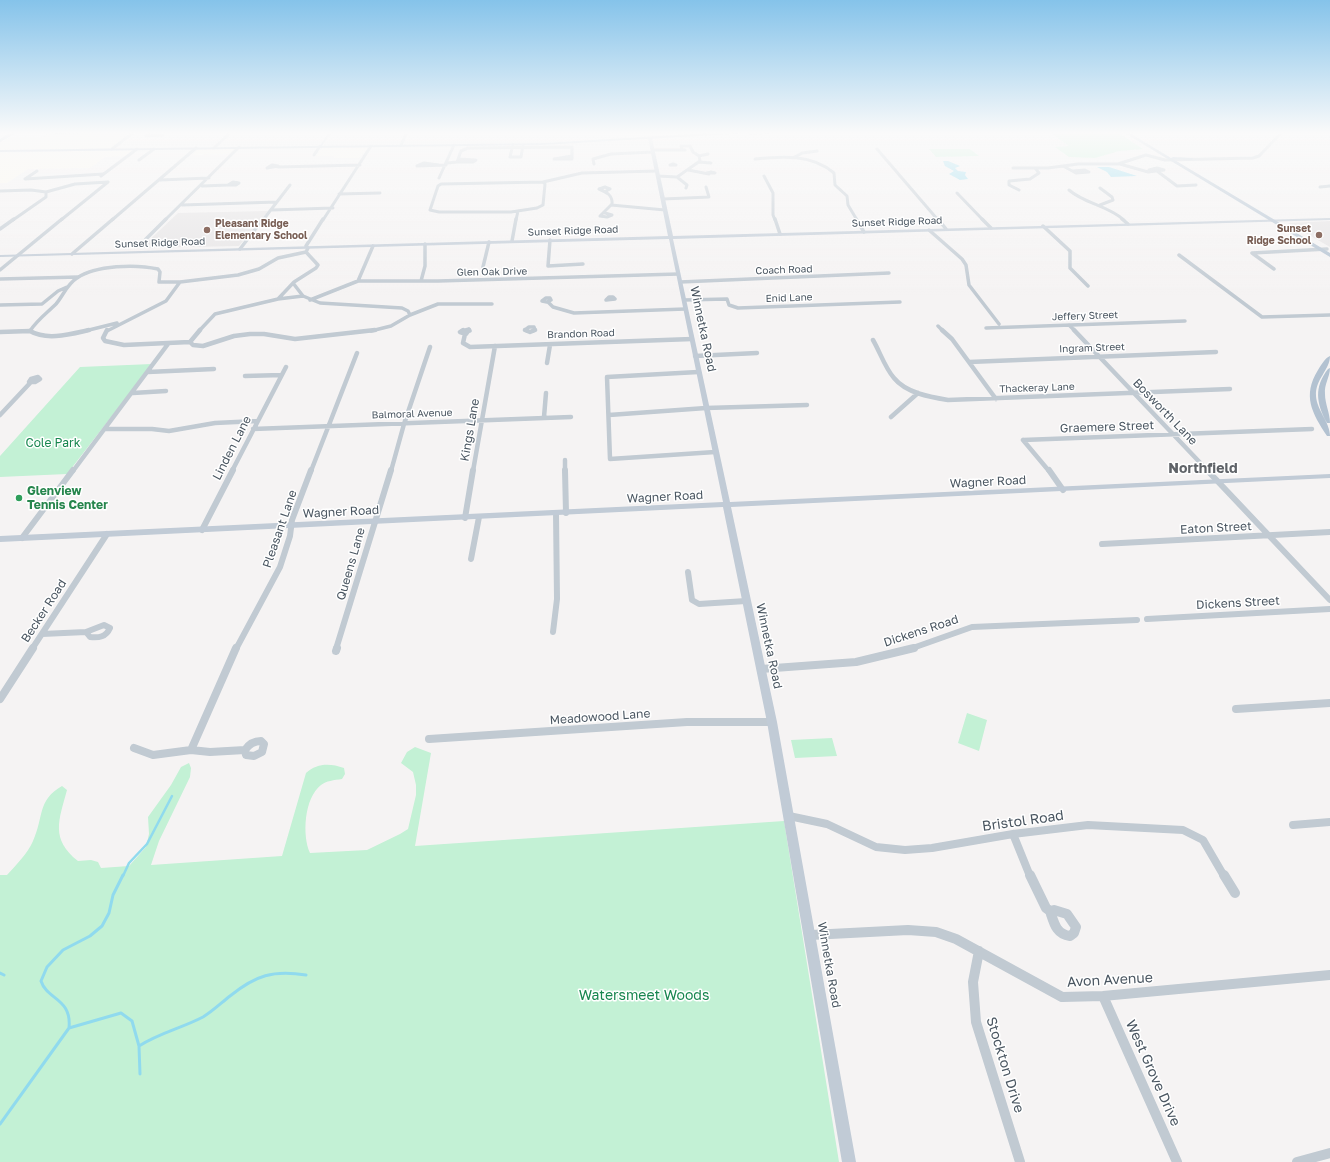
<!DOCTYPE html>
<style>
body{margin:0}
canvas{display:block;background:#f5f3f3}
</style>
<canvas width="1330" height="1162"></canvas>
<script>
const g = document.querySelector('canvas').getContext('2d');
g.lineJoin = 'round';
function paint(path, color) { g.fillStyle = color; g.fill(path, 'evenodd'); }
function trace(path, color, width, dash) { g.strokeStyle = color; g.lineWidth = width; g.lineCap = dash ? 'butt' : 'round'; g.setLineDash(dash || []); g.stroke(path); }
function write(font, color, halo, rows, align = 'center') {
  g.font = font + ' "Golos Text",sans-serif'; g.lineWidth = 3; g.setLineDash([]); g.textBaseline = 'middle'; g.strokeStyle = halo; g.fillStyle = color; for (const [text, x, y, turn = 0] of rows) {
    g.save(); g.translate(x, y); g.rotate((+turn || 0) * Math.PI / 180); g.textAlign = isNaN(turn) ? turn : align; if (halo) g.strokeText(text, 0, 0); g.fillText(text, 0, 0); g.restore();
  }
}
paint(new Path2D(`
 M131 132 111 148 0 150V143L10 137H43L41 138 48 134Z
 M322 148H367L359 158H333L335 156H316Z
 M234 149 229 154 192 155 197 150Z
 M134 150 126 156 105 157 90 168 28 169 7 183H0V153Z`), '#fdf9ef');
paint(new Path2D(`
 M268 211 239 246 141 248 178 213Z
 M1330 221V247L1288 223Z`), '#e6e4e5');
paint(new Path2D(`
 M1049 132H1117L1143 149 1119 151 1095 158 1069 157 1055 147 1069 146Z
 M929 149H970L979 156 936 157Z
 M152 364 67 474 0 477V456L80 367Z
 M967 713 987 720 979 751 958 743Z
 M832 738 837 756 795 758 791 740Z
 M415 747 431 753 415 846 784 821 839 1162H0V875H7C16 865 28 853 33 841 44 817 37 800 62 786L67 790C59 820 50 839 78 861L91 860 98 862 101 868 129 866 146 847 149 834 148 817 171 785 181 767 189 763 191 768 190 777 159 841 151 865 282 856 306 773C317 763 330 763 344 768L345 774 342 779C334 780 326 781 321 785 304 798 302 836 310 853L367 850 400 834 408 829 416 795V785L413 772 401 763 407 752Z`), '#c3f1d5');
paint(new Path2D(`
 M943 161H948L960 166 955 168 958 171 966 172 965 175 968 179 960 180 949 174 954 171 945 166Z
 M1097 167H1109L1137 176 1111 177 1107 172Z`), '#90daee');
trace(new Path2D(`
 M123 876 129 863 147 844 172 796`), '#90daee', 2.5);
trace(new Path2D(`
 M0 973 4 975
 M69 1028 121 1013 132 1021 139 1046 140 1074
 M139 1046C159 1033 182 1028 203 1017 213 1011 221 1003 230 996 256 975 273 970 306 975
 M0 1124 69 1028C72 998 47 1000 41 981L47 967 63 950 90 936 102 926 109 913 113 895 123 875`), '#90daee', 3);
trace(new Path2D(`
 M53 132H101
 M149 132 146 136 163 135
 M513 144 510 157H521L523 145
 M401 145 407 132
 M214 148 231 132
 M112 149 134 132
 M877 149 938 220
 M653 150H685
 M682 150 681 146H690L693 152 699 156 700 161 677 177 687 185 686 188
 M314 155 320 146
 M572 156V159H554Z
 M699 156 708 154
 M793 158 802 153 817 151
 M755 159C782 156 812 154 834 173L835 185 847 196 848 205 857 220
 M139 160 154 149
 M457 162H473L476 160 458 159
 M699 162 711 163
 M447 163 457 162 461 151 468 148 572 147V156
 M594 164 593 159 611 154 653 152
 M673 164 676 165H670Z
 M1120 164 1148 172 1164 170 1157 168 1149 170
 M272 165 278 166 267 168Z
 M438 165 424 163 417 166 446 165
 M1063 166 1076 173 1089 172 1085 170 1073 171
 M278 167 360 165
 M1013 168H1048L1078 164H1118L1146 155 1165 160 1253 158 1259 156 1282 132
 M688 170 709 174
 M37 171 25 179 103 174
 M1157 171 1177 186 1196 185
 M711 172 715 173H707Z
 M101 176 137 149
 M658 176 677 177
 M764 176 773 193V215L775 220
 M439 178 454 145
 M160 180 209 178
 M233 182 239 183 236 185H228Z
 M543 182 545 184 543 205 537 208 511 212H439L430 210 438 186 441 184Z
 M543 182 582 173 657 171
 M202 186 228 185
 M1320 187 1330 186
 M1100 188 1112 197 1113 200 1100 205
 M1019 190 1009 185V181L1030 179 1039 173 1035 168
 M1069 190C1085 204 1107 205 1124 220
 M0 191 31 190 46 192 75 184 108 182
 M957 193 983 220
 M339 194 380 193
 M663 199 709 197 706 187
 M182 205 277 202
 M611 205 665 210
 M271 210 333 208
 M605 213 612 215 607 217 600 216 612 204C613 195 606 192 599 189L605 187 610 189 606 191
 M13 220 46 197V192
 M61 220 108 182
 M112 220 196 148
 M165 220 239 147
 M263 220 290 185
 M323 220 371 146
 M516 220 518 211`), '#c1cad2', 3);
trace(new Path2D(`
 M775 219 780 234
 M856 219 864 232
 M938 219 946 229
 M982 219 991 228
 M1122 219 1128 224
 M1043 226 1070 251V268L1088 286
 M0 229 14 219
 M929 230 962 259 966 265 969 285 999 324
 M146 239 166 219
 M550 240 548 266 583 264
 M512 241 516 219
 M240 249 263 219
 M72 254 113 219
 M1179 255 1262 317 1330 315
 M483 267 489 242
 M1274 269 1252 253 1327 249
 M0 270 62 219
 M0 279 78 277
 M358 281 373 246
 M421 281 425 266V244
 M680 282 889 273
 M293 283 303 296 320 303 402 308 408 311 410 315
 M609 297H613L615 299 606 300Z
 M546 298H550L551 300 547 302 542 301Z
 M278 299 303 296
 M310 300 358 281H438L678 274
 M684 300 727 299 729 305 738 308 900 302
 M548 302 553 307 574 313 685 309
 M42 304 58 291 67 287
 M0 305 42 304
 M1069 325 1075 331
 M938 326 943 331
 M986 328 1185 321
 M30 331C37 320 47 313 56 304 63 296 67 284 77 278 96 265 136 264 158 269L160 272 159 282H180L238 275 259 269 278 258 306 252
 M85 331 117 323
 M107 331 166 301 180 282
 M199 331 215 314 278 299 294 282 316 268 318 265 306 252 308 248 306 246 323 219
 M371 331 391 326 410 315 438 304H492
 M462 331 469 329 470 331
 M527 331 525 330 529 327H534L535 330 533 331`), '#c1cad2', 3.5);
trace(new Path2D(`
 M107 330 103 338 105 341 124 345 190 342 193 345 203 346 234 336 250 334H264L295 339 375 330
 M463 330 460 332 466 334 469 330
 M525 330 530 332 535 330
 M942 330 952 339 996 399
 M1074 330 1208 471
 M30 331C47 341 71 334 89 330
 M0 332 30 331
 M465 334 463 343 470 347 692 339
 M873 340C880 352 885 368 894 378 906 393 930 397 948 400L1230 389
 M190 342 200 330
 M695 356 757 353
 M969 362 1216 352
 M547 363 550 345
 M148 372 214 369
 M698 372 607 377 610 459 715 452
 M245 376 282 375
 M38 377 40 379 35 382H29L31 379Z
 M133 393 166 391
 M0 415 31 382
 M609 415 706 408 807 405
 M544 417 546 393
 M891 417 918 393
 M105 429H152L169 431 215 423 257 421
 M253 429 571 417
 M1023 440 1312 429
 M1023 440 1049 471
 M565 460V471
 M73 471 168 344
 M232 471 286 367
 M311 471 357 353
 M391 471 404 424 430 347
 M473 471 495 346`), '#c1cad2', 4.5);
trace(new Path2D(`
 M565 470 566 513
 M1049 470 1063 490
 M1207 470 1330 600
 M465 518 473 470
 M202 530 233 470
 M22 538 73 470
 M1102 544 1330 532
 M471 559 479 517
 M688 572 692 600 699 604 746 601
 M1147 619 1330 609
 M104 625 110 628C106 637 99 638 90 637L86 632Z
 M553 632 557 599 556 513
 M42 634 86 632
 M32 649 107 534
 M236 649 280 567 290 536 292 520 311 470
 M336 649 391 470
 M910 649 972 627 1137 620`), '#c1cad2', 6);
trace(new Path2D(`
 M336 651 337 648
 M761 669 856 662 914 648
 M0 699 33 648
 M1236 709 1330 703
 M429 739 687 722H772
 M261 741 264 744 262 752 254 756 246 755 245 750C249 744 254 741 261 741Z
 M134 748 153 755 191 750 210 752 245 750
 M191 750 236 648
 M789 816 827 824 876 847 905 850 932 848 1013 834 1088 825 1183 830 1203 840 1224 876
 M1293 825 1330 822
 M1013 834 1030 876`), '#c1cad2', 8);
trace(new Path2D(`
 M1030 875 1046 908 1050 911
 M1224 875 1235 893
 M1054 910 1067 914 1076 927 1074 933 1070 936C1056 934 1054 923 1050 911Z
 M811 935 908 930 936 932 956 939 1062 997 1103 996 1330 975
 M979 951 973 982 976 1022 1020 1162
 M1103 996 1177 1162
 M1297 1162 1330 1153`), '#c1cad2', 10);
paint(new Path2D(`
 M329 132H332L321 147H319Z
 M650 137 652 138 673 236 1330 218V220L673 239 730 502 1330 474V478L731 507 777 722 856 1162H842L767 722 723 507 0 542V536L723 502 669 239 0 257V255L668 236 648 138Z`), '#c1cbd6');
paint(new Path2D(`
 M12 132H18L0 142V139Z
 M726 132H790L750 135 748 133 543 145 0 152V150L543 143Z
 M1128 132 1171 158 1173 157 1193 158 1192 160 1173 159 1330 253V257L1123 132Z
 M1330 356C1330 370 1315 379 1316 396 1317 411 1330 422 1330 436H1327C1312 413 1302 396 1318 370 1321 365 1325 358 1330 356Z
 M1330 368C1330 377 1324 384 1325 394 1325 404 1330 413 1330 423H1327C1316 403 1314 387 1328 369Z`), '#b3c2d1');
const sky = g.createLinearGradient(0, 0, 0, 295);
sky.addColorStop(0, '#85c3ea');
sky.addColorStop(0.45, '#fafafa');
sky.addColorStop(1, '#fafafa00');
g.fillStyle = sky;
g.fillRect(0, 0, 1330, 295);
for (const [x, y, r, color] of [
 [207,230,4,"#8d6e63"],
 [1319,235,4,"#8d6e63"],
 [19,498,4,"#2e9e5b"]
]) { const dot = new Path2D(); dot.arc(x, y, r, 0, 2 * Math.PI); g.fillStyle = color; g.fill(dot); trace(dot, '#fff', 1.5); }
write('10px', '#4a5661', '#fff', [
 ["Sunset Ridge Road",897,222,-2],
 ["Sunset Ridge Road",573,231,-2],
 ["Sunset Ridge Road",160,243,-2],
 ["Coach Road",784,270,-2],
 ["Glen Oak Drive",492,272,-1],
 ["Enid Lane",789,298,-2],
 ["Jeffery Street",1085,316,-2],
 ["Brandon Road",581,334,-2],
 ["Ingram Street",1092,348,-2],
 ["Thackeray Lane",1037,388,-2],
 ["Balmoral Avenue",412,414,-2]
]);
write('bold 10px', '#785e54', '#fff', [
 ["Pleasant Ridge",215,224],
 ["Elementary School",215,236],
 ["Sunset",1311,229,"right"],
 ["Ridge School",1311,241,"right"]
], 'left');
write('12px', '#4a5661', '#fff', [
 ["Winnetka Road",703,329,78],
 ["Bosworth Lane",1165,412,46],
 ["Graemere Street",1107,427,-2],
 ["Kings Lane",470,430,-80],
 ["Linden Lane",232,448,-63],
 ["Wagner Road",988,482,-3],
 ["Wagner Road",665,497,-3],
 ["Wagner Road",341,512,-3],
 ["Eaton Street",1216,528,-3],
 ["Pleasant Lane",280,529,-71],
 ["Queens Lane",351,564,-74],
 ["Dickens Street",1238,603,-3],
 ["Becker Road",44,611,-57],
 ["Dickens Road",921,631,-18],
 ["Winnetka Road",769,646,78],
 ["Meadowood Lane",600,717,-4],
 ["Winnetka Road",829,965,80]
]);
write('12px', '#17864f', '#fff', [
 ["Cole Park",53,443]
]);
write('bold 12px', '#27864d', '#fff', [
 ["Glenview",27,491],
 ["Tennis Center",27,505]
], 'left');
write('bold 14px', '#5f6368', '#fff', [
 ["Northfield",1203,469]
]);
write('14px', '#4a5661', '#fff', [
 ["Bristol Road",1023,821,-8],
 ["Avon Avenue",1110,980,-3],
 ["Stockton Drive",1005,1065,73],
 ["West Grove Drive",1153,1073,66]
]);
write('14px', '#17864f', '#fff', [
 ["Watersmeet Woods",644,996]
]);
</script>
